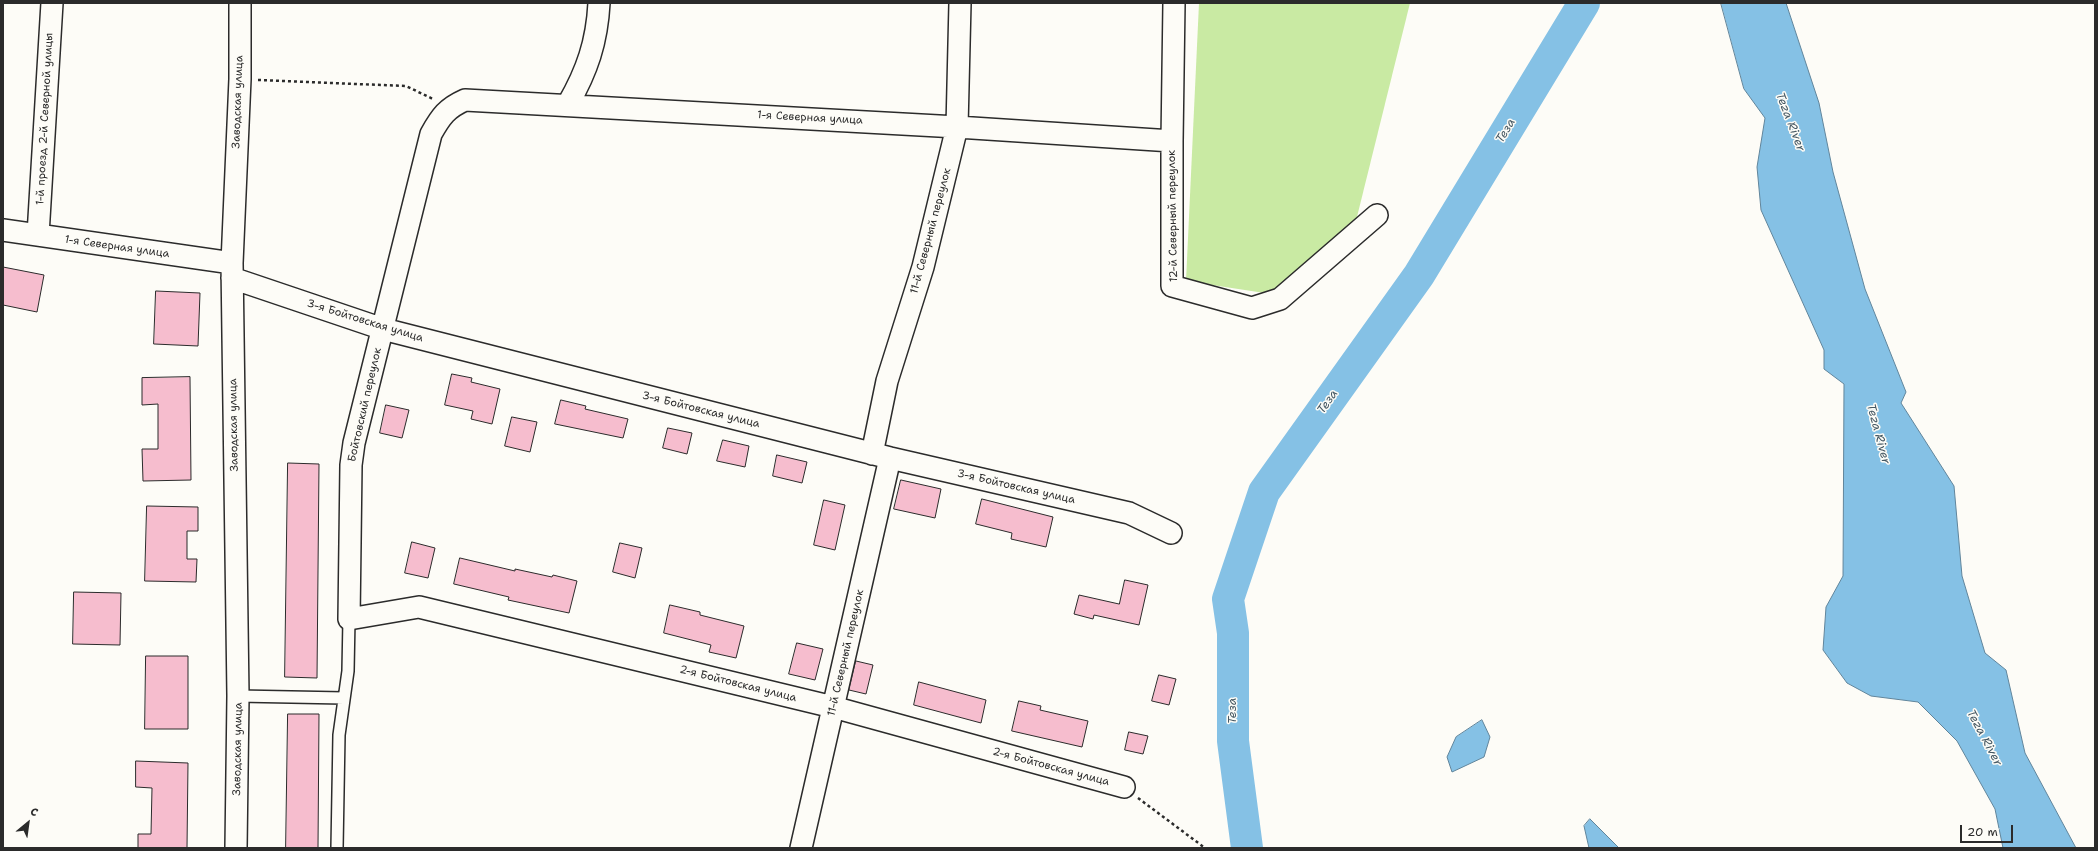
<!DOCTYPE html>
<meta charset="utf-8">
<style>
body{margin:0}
#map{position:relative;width:2098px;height:851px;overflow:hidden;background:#fdfcf7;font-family:"Shantell Sans",sans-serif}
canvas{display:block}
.frame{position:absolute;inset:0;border:4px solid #2b2b2b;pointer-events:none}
.north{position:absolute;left:8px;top:803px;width:40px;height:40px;-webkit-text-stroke:3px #fdfcf7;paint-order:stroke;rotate:29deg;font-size:11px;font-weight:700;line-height:16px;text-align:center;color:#2b2b2b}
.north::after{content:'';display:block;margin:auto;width:14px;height:18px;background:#2b2b2b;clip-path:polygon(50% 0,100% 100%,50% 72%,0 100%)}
.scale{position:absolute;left:1960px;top:825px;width:53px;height:18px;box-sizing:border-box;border:2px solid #2b2b2b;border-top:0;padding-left:5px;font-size:12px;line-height:14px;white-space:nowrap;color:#2b2b2b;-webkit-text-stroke:3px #fdfcf7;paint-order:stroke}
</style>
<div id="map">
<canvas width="2098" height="851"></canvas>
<div class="frame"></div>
<div class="north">С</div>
<div class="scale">20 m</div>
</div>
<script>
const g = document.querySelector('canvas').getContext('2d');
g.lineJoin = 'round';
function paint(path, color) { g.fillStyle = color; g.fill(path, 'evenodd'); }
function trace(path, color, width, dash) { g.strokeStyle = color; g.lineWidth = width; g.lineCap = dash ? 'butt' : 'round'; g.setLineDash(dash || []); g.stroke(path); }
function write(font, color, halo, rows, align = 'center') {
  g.font = font + ' "Shantell Sans",sans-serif'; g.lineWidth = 3; g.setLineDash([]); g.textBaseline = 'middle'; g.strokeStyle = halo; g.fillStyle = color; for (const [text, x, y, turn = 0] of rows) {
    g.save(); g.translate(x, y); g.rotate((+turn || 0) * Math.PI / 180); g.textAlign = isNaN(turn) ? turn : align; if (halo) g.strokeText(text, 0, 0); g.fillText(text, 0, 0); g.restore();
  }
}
paint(new Path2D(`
 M1199 3H1410L1352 237 1284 296 1186 281Z`), '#c9eaa3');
const water = new Path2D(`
 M1721 3H1786L1819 103 1833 172 1865 289 1906 392 1901 403 1954 486 1962 576 1985 653 2006 670 2025 753 2076 848H2003L1995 809 1957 741 1918 702 1871 696 1847 683 1823 650 1826 607 1843 576 1844 384 1824 369V350L1761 210 1757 167 1765 118 1744 89Z
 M1482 720 1490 737 1484 757 1452 772 1447 757 1456 737Z
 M1590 819 1619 848H1589L1584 826Z`);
paint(water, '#85c1e5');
trace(water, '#61859b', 1);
trace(new Path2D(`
 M1247 848 1233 741V633L1228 599 1264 492 1419 275 1584 3`), '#85c1e5', 32);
const building = new Path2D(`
 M3 267 44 275 37 312 3 305Z
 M156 291 200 293 198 346 154 344Z
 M452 374 472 378 471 382 500 389 492 424 471 419 473 411 445 405Z
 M190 377 191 480 143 481 142 449H158V404L142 405V378Z
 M561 400 586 406 585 409 628 419 623 438 555 424Z
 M386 405 409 410 402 438 380 433Z
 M512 417 537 422 530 452 505 446Z
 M668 428 692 433 687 454 663 448Z
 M723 440 749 446 745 467 717 461Z
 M777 455 807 462 802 483 773 476Z
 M288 463 319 464 317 678 285 677Z
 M901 480 941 489 935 518 894 509Z
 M982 499 1053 517 1046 547 1011 539 1012 533 976 524Z
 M824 500 845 505 835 550 814 545Z
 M147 506 198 507V531H187V559H197L196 582 145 581Z
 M412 542 435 548 428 578 405 573Z
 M620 543 642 548 635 578 613 572Z
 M460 558 515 571V569L552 577 553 575 577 581 569 613 508 600 509 597 454 584Z
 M1125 580 1148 585 1139 625 1094 615 1093 619 1074 614 1079 595 1119 604Z
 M74 592 121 593 120 645 73 644Z
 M670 605 700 612V615L744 626 736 658 709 652 711 645 664 633Z
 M797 643 823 649 815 680 789 674Z
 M146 656H188V729H145Z
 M856 661 873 665 866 694 849 690Z
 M1159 675 1176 679 1169 705 1152 701Z
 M919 682 986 700 981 723 914 705Z
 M1019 701 1041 706 1040 710 1088 721 1082 747 1012 731Z
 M288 714H319L318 848H286Z
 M1129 732 1148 736 1143 754 1125 750Z
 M136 761 188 763 187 848H138V834H151L152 788 136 787Z`);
paint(building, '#f6bdce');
trace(building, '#2b2b2b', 1);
const service = new Path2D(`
 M238 696 344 698
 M337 848 339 735 348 671 349 619`);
const minor = new Path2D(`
 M1174 3 1172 141V286L1252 308 1280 299 1377 215
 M568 104C587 71 597 42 599 3
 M3 230 232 263
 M38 235 52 3
 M232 278 383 329 890 458 1129 513 1171 533
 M872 454 887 381 923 267 957 127 960 3
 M1124 787 833 707 419 607 349 619 351 465 354 443 431 134C441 116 447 108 465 100L957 127 1172 141
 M236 848 238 696 232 263 240 79V3
 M801 848 890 458`);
trace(service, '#2b2b2b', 14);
trace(minor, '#2b2b2b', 24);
trace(new Path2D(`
 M258 80 406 86 433 99
 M1138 798 1205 848`), '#2b2b2b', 2.5, [3, 3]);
trace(service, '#fdfcf7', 11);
trace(minor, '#fdfcf7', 21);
write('11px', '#2b2b2b', '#fdfcf7', [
 ["Заводская улица",238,102,-88],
 ["1-я Северная улица",810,118,3],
 ["1-й проезд 2-й Северной улицы",45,119,-87],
 ["12-й Северный переулок",1173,216,-91],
 ["11-й Северный переулок",931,231,-75],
 ["1-я Северная улица",117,247,8],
 ["3-я Бойтовская улица",365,321,17],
 ["Бойтовский переулок",365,405,-77],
 ["3-я Бойтовская улица",701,410,14],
 ["Заводская улица",234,425,-91],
 ["3-я Бойтовская улица",1016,487,13],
 ["11-й Северный переулок",846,653,-77],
 ["2-я Бойтовская улица",738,684,14],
 ["Заводская улица",238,749,-89],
 ["2-я Бойтовская улица",1051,767,15]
]);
write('italic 12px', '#465863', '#fdfcf7', [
 ["Teza River",1790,122,69],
 ["Теза",1506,131,-59],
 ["Теза",1328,402,-55],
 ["Teza River",1878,434,75],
 ["Теза",1233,711,-90],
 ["Teza River",1984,738,62]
]);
</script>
